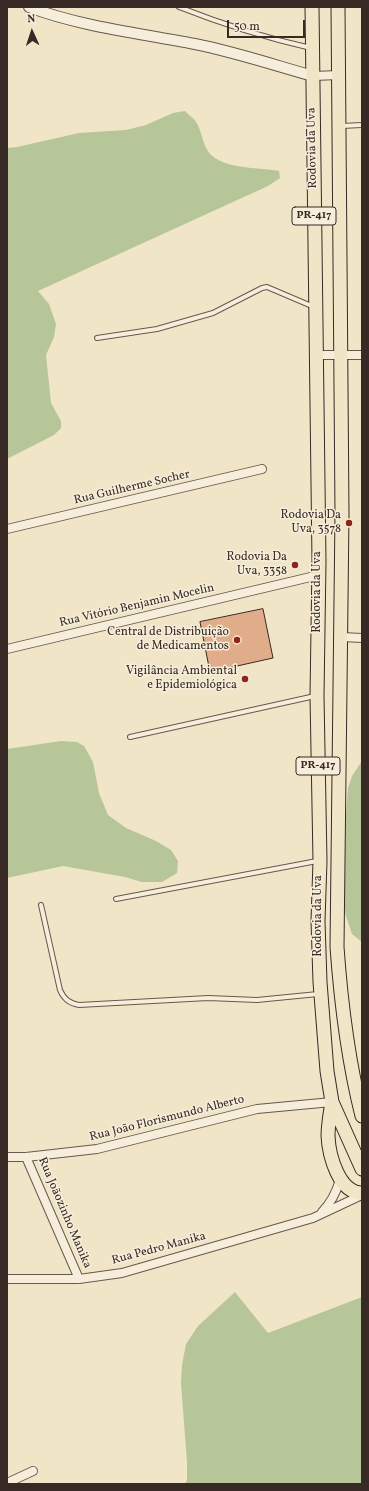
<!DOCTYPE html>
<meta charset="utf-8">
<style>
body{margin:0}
#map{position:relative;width:369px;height:1491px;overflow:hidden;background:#f1e5c8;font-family:Vollkorn,serif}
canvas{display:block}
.frame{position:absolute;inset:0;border:8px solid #372924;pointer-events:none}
.north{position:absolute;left:12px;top:12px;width:40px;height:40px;-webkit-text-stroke:3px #f6eedb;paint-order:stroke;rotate:357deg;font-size:11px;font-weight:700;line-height:16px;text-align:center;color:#372924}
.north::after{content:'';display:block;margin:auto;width:14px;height:18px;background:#372924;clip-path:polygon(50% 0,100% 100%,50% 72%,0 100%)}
.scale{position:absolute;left:227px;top:20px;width:78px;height:18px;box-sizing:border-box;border:2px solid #372924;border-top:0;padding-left:5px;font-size:12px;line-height:14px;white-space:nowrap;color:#372924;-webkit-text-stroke:3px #f6eedb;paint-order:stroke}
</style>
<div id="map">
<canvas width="369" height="1491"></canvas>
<div class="frame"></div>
<div class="north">N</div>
<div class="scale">50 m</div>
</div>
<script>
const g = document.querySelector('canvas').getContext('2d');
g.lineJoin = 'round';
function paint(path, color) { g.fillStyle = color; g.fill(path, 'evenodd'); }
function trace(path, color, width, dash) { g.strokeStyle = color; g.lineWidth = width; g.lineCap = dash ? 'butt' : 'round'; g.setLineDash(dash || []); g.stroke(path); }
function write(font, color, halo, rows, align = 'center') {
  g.font = font + ' Vollkorn,serif'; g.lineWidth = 3; g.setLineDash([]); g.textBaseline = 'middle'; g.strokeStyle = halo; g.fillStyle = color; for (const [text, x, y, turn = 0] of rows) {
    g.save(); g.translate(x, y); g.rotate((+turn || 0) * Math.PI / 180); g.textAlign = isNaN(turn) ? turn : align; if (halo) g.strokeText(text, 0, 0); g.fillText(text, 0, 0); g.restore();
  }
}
paint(new Path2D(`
 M185 111C188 115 194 118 196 122 201 129 202 140 206 148 217 170 257 167 279 171L280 178 268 186 38 291 49 304 56 324 54 337 46 355 51 403 61 421V428L54 435 7 459V148L17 147 79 133 126 130 146 125 173 113Z
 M61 741 77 742 84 746 93 762 99 793 108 815 126 828 156 841 171 850 178 861 177 873 162 882H142L125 877 63 866 7 878V749Z
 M362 761V942L352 934 345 913 344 894 346 815 348 788 352 776Z
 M235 1292 268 1333 362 1297V1484H185L187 1480V1462L181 1383 182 1365 186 1344 198 1326Z`), '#b6c699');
const building = new Path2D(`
 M263 609 273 658 210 672 200 622Z`);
paint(building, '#e1ac8a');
trace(building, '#372924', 1);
const service = new Path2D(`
 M179 7C222 24 266 38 311 48
 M341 126 362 125
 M97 338 157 329 213 313 262 288 267 287 314 307
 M130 737 315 696
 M116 899 317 861
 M41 905 60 990C64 999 69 1003 79 1005L208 998 257 1000 318 994`);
const minor = new Path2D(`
 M313 76 339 75
 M316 355H362
 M7 529 262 469
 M342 637 362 638
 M7 649 319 575
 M7 1157H26L97 1149 257 1109 332 1102
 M26 1157 79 1279
 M322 1212C331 1203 336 1193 340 1180
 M7 1279H79L122 1273 313 1218 362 1195
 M7 1483 33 1471`);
const tertiary = new Path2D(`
 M29 7C82 27 139 33 195 44 235 52 274 65 313 76`);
const primary = new Path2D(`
 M312 7 319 562 317 696 320 861 318 921 320 982 327 1071 332 1102 362 1169
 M338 7 342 514 337 947C341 1003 348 1060 362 1116
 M332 1102C330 1114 328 1125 328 1136 329 1156 339 1193 362 1193`);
trace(service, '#66584d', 6);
trace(minor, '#66584d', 10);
trace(tertiary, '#66584d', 12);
trace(primary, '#372924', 15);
trace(service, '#f6eedb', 4);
trace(minor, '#f6eedb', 8);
trace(tertiary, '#f6eedb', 10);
trace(primary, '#f1e5c8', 13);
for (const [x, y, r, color] of [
 [349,523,4,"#8f2418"],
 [295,565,4,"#8f2418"],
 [237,640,4,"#8f2418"],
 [245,679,4,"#8f2418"]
]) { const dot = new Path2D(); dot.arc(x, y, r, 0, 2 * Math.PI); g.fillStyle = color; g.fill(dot); trace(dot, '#f6eedb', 1.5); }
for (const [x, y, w] of [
 [314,216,44],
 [318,766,44]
]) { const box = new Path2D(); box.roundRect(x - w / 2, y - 9, w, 18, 3); g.fillStyle = '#f6eedb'; g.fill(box); trace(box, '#372924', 1); }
write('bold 11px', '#372924', null, [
 ["PR-417",314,216],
 ["PR-417",318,766]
]);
write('12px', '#372924', '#f6eedb', [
 ["Rodovia da Uva",313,148,-91],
 ["Rua Guilherme Socher",132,488,-13],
 ["Rodovia da Uva",318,592,-90],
 ["Rua Vitório Benjamin Mocelin",137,606,-13],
 ["Rodovia da Uva",319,916,-90],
 ["Rua João Florismundo Alberto",167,1119,-14],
 ["Rua Joãozinho Manika",64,1213,67],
 ["Rua Pedro Manika",159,1249,-15]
]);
write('12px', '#372924', '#f6eedb', [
 ["Rodovia Da",341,516],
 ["Uva, 3578",341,530],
 ["Rodovia Da",287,558],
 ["Uva, 3358",287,572],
 ["Central de Distribuição",229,633],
 ["de Medicamentos",229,647],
 ["Vigilância Ambiental",237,672],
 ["e Epidemiológica",237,686]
], 'right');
</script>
